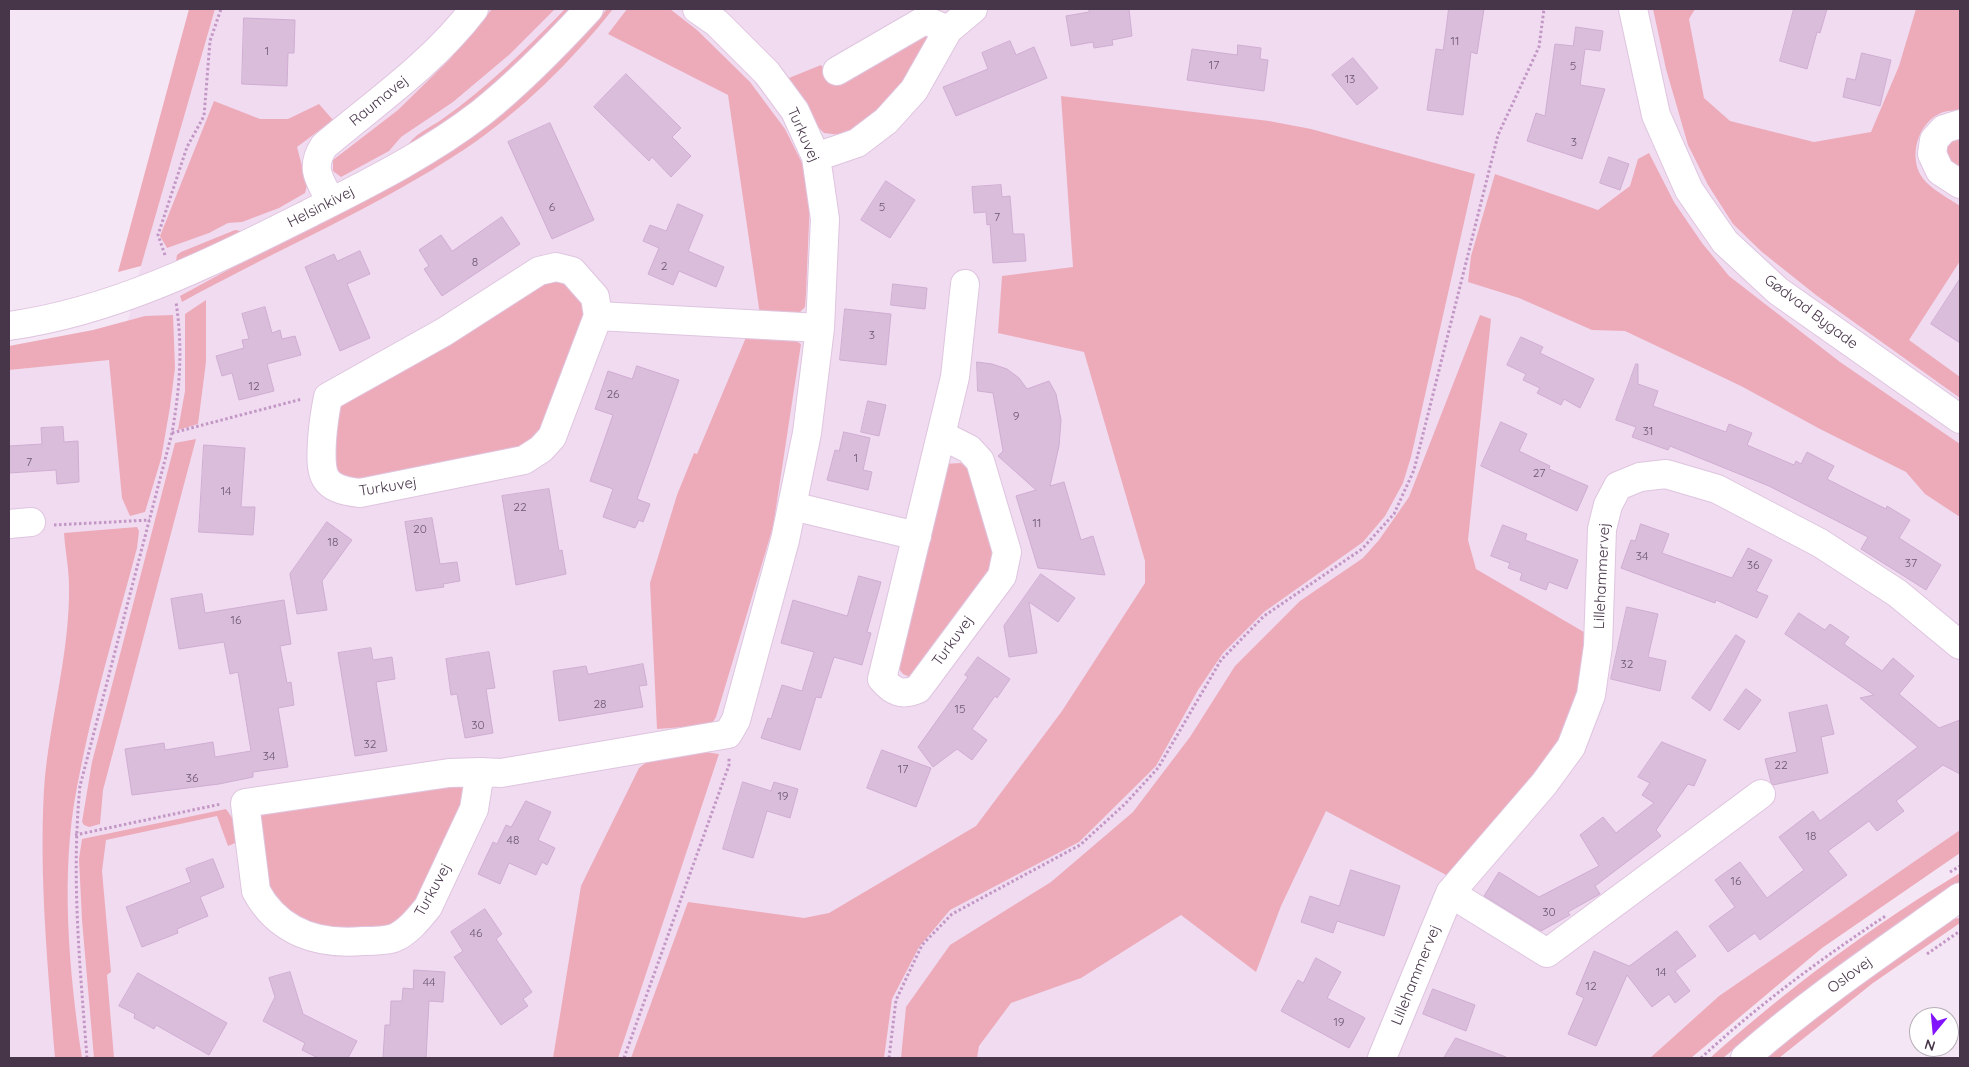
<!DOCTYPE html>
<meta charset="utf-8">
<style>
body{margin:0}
#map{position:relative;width:1969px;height:1067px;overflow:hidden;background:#f5e6f5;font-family:Quicksand,sans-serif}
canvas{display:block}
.frame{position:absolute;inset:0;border:10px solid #473549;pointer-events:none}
.north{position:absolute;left:1909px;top:1007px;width:50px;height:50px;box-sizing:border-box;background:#fff;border:1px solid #b5aeb6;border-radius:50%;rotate:197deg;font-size:14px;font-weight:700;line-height:20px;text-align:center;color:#473549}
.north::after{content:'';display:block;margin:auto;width:18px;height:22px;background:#8213ff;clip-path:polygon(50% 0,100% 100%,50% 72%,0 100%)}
</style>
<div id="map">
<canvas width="1969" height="1067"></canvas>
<div class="frame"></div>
<div class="north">N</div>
</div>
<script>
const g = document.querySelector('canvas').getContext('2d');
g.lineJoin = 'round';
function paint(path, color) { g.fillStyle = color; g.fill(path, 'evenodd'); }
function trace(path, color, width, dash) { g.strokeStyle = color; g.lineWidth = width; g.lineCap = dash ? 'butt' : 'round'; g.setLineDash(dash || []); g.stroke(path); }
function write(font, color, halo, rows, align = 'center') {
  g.font = font + ' Quicksand,sans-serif'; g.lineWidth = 4; g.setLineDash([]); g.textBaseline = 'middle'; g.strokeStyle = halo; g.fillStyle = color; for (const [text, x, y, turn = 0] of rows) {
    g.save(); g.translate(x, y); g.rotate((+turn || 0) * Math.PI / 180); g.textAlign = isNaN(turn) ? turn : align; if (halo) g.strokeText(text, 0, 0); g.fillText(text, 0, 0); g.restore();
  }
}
paint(new Path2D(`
 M215 9H1960V830L1719 996 1650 1058H9V370L119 358 141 266Z`), '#f0dbf0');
paint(new Path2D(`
 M189 9H215L141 266 118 272Z
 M492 9H555L510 54 453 102 401 137 389 151 341 177 333 171V160L398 110 450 59Z
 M565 9H573L531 54 471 105 406 149C412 135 428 129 441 120 487 88 526 49 565 9Z
 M607 9H613C572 61 520 112 465 149 376 208 276 250 182 302L180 296 261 252 538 81 585 34Z
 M627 9H670L697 30 750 82 785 129 805 169 810 199 806 294 805 307 799 313 760 315 728 95 608 34Z
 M1653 9H1695L1689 19 1704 98 1730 121 1814 142 1871 132 1899 66 1916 9H1960V111C1928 105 1907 144 1919 172 1926 187 1947 197 1960 206V261L1909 340 1960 377V398L1816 295 1762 252 1733 224 1708 185 1688 145 1666 69Z
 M925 34 929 42 902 91 849 136 824 133 810 119 784 80 821 65 838 86Z
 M1061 96 1269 121 1311 129 1475 174 1411 457 1403 483 1385 516 1363 542 1264 612 1223 653 1198 690 1156 766 1079 842 950 910 919 947 892 999 884 1058H631L688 902 804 918 829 913 976 826 1062 711 1145 583V561L1084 352 998 333 1002 276 1073 267Z
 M214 101 260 119H288L319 104 333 120 297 147 307 185 305 193 279 208 242 222 228 223 209 233 167 248 160 236Z
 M1960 135V166L1948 164 1943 144Z
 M1649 153 1674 202 1702 243 1729 276 1840 362 1960 444V517L1925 494 1906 472 1820 429 1741 386 1625 331 1592 330 1519 298 1468 282 1471 256 1495 174 1598 210 1630 186 1638 159Z
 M235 230 246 232 176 261 177 255 181 252Z
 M563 278 588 303 548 426 528 447 349 485 331 465 336 415 342 404 544 279Z
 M206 300V362L198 424 178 430 185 391V314Z
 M173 315 175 368 170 407 161 459 145 512 130 516 122 498 109 360 9 370V346L93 330 145 316Z
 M1480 315 1491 319 1468 540 1476 569 1589 635 1584 675 1556 751 1450 877 1326 811 1281 906 1256 972 1181 915 1081 978 1011 1003 979 1046 977 1058H901L906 1007 950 945 1051 882 1133 812 1190 737 1235 666 1300 601 1363 558 1379 540 1409 497Z
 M747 335 789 337 801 344 773 527 716 717 711 725 657 729 650 583 677 495 694 453 697 454Z
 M196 439 103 790 100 824 89 827 84 825 82 822 92 762 175 443Z
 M961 463 973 473 995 560 994 569 912 678 903 674 896 665 943 464Z
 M137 527 139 531 137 548C116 627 92 706 77 787 60 873 69 972 82 1058H55C48 968 39 879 44 789 49 721 70 654 69 586 69 568 65 550 64 533Z
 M705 752 719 754 618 1058H553L581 886 639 768 648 761Z
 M460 784 467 795 421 904 395 927 315 930 295 923 265 888 260 816 268 810Z
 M226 809 238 826 240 841 228 846 217 816 106 840 102 871 111 972 107 975 114 1058H94L82 920 79 859 82 839Z
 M1960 830V853L1822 948 1691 1058H1650L1719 996Z
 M1960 873V883L1809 988 1723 1058H1710C1786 990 1873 925 1960 873Z
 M1960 918V923L1873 983 1779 1058H1762L1784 1040 1950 919Z`), '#edabba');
const building = new Path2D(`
 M1089 9H1129L1132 36 1112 40 1113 45 1094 48 1093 42 1071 46 1066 16 1089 12Z
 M1449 9H1484L1477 54 1471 52 1463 115 1427 110 1436 49 1443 50Z
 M1794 9H1827L1820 33 1817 32 1807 69 1780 61Z
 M244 18 295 20 294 53H288L287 86 242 84Z
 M1576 27 1603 31 1600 51 1585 49 1580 85 1605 89 1582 159 1527 141 1536 113 1545 116 1555 44 1573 46Z
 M1010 41 1016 55 1034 47 1047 78 956 116 943 87 988 69 982 53Z
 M1238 45 1261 48 1260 59 1268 60 1264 91 1187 80 1192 49 1237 55Z
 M1862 53 1891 60 1880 106 1843 97 1847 78 1855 80Z
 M1353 58 1378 88 1357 105 1332 75Z
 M626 74 681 128 672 137 691 156 671 177 652 157 649 161 594 107Z
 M550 123 594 220 552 239 508 142Z
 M1609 157 1629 164 1620 190 1600 183Z
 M886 181 915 200 890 238 861 220Z
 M1001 185 1002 197 1010 196 1013 234H1024L1026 261 993 263 990 224 987 225 986 212 974 213 972 187Z
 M678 204 703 215 688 251 724 267 716 287 679 271 673 285 648 274 659 248 643 241 650 225 666 231Z
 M502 217 520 244 442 296 424 269 429 266 419 250 441 235 452 251Z
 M360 251 370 274 347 284 370 338 340 351 305 267 334 254 337 261Z
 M1960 279V343L1931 324Z
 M893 284 927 288 925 309 891 305Z
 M265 307 272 333 280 330 282 339 295 336 301 355 267 364 274 391 239 400 232 373 222 376 216 356 244 348 242 340 249 339 242 314Z
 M845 309 891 314 886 365 840 360Z
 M1521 337 1543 347 1540 353 1594 379 1580 408 1564 399 1561 405 1537 393 1540 388 1523 380 1526 374 1507 365Z
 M977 362 992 364 1007 369 1019 378 1027 389 1049 381 1056 394 1061 420 1059 446 1050 486 1064 482 1081 540 1093 536 1105 575 1038 568 1016 496 1036 490 998 456 1003 451 993 393 978 391Z
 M1636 364H1638V384L1658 391 1653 406 1726 432 1729 424 1752 433 1747 445 1794 465 1796 461 1801 464 1807 452 1834 466 1827 479 1886 509 1887 506 1910 520 1899 538 1941 565 1926 590 1861 549 1868 537 1769 486 1670 446 1668 450 1632 437 1636 427 1616 420Z
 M637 366 679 380 637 499 650 504 643 522 639 520 635 528 603 517 613 489 590 481 613 415 595 409 608 371 632 379Z
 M868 401 886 405 879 436 861 432Z
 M1501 422 1527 434 1519 451 1550 466 1549 469 1588 486 1577 511 1481 466Z
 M63 427 64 442 78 441 79 482 57 484 56 470 9 473V446L42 444 41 428Z
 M844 432 870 438 863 470 872 472 868 490 827 480 835 450 839 451Z
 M204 445 245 448 241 507H255L253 535 199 532Z
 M549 489 559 551 562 550 566 574 516 585 502 496Z
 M432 518 440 564 457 562 460 581 443 584 444 587 416 591 405 522Z
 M327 522 352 540 322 581 327 610 297 614 290 574Z
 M1641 524 1669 534 1662 553 1732 578 1748 548 1772 560 1756 591 1768 596 1757 618 1716 600 1715 603 1621 568 1631 540 1635 541Z
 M1503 525 1527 534 1525 540 1578 560 1567 589 1549 582 1546 590 1520 580 1522 573 1508 568 1510 563 1491 556Z
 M1041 574 1075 598 1058 622 1029 602 1037 653 1009 657 1004 626Z
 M859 576 881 582 867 632 871 633 862 665 834 657 821 698 816 697 800 750 761 738 768 718 771 719 782 685 802 691 814 652 781 643 793 600 847 616Z
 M202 594 205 613 284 600 291 644 280 646 287 683 291 682 294 705 278 708 288 767 253 772V777L219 784 132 795 125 749 164 743 165 750 213 742 215 757 251 751 238 672 230 674 224 642 179 649 171 599Z
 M1627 607 1658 614 1648 657 1666 661 1660 691 1611 679Z
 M1799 613 1825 630 1830 624 1849 637 1844 644 1882 671 1893 658 1914 676 1899 694 1939 728 1960 720V774L1943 765 1896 801 1904 811 1877 831 1869 821 1828 851 1847 875 1760 940 1755 933 1728 952 1709 926 1735 907 1715 880 1740 862 1767 898 1804 870 1779 837 1813 811 1820 821 1918 747 1860 698 1874 695 1785 634Z
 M1736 635 1745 641 1710 711 1692 698Z
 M371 648 373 660 392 657 395 679 376 682 387 751 355 756 338 653Z
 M489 652 495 688 486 689 493 733 465 738 457 694 451 695 446 659Z
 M978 657 1010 679 997 698 995 696 972 729 987 740 972 760 957 749 933 767 918 747 968 677 965 675Z
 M643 664 647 685 639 686 643 707 559 721 553 671 586 666 588 674Z
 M1746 689 1761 700 1739 730 1724 720Z
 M1827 705 1834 734 1821 737 1828 773 1773 785 1771 782 1765 759 1797 752 1789 713Z
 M1662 742 1706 760 1694 786 1688 784 1656 830 1661 836 1595 886 1600 894 1568 912 1570 915 1541 931 1484 896 1499 872 1539 897 1599 866 1580 835 1603 817 1616 833 1654 803 1642 795 1650 783 1638 777Z
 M882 750 931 768 916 807 867 788Z
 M743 782 771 791 774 782 798 789 790 818 767 811 753 858 723 849Z
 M526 801 551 812 538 840 555 848 547 865 542 862 536 875 509 863 500 884 478 874 493 842 497 844 506 825 511 827Z
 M213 859 224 887 200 897 208 916 177 929 178 933 142 947 126 907 191 882 186 869Z
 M1351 870 1400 886 1384 936 1337 921 1333 933 1301 922 1310 896 1339 906Z
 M485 909 502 934 496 939 532 992 523 999 528 1006 501 1025 454 957 463 951 451 932Z
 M1677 931 1696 956 1675 971 1690 991 1675 1003 1669 994 1652 1007 1627 975 1596 1046 1568 1034 1584 998 1576 994 1594 951 1629 966Z
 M1316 958 1341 972 1327 998 1365 1018 1349 1048 1281 1011 1298 980 1303 983Z
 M414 970 445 972 443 1002 429 1001 426 1058H383L385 1025H390L391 1001H402L403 988 413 989Z
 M290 972 303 1014 357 1041 348 1058H318L302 1050 305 1043 263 1021 275 997 269 978Z
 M138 973 227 1023 209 1055 156 1025 154 1029 134 1018 135 1014 119 1006Z
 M1433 989 1475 1005 1466 1031 1423 1014Z
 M1456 1038 1506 1057 1505 1058H1444Z`);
paint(building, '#d9bddb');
trace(building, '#d1add3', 1);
const minor = new Path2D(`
 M1633 9 1656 115 1689 190 1725 242 1778 291 1960 419
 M837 71 925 20 948 30
 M1960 124 1944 129 1934 140 1932 154 1940 171 1960 184
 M816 157 857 143 886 121 914 90 948 30 973 9
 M331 202C320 180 309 169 324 146 376 102 432 64 474 9
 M556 267 572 271 595 297 598 316 552 437 541 449 524 460 360 493C321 489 320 475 322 440 323 425 325 412 328 397L444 332 539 271Z
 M598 316 820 328
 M9 326C116 311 212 262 308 214 367 184 428 154 481 113 520 82 555 46 589 9
 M941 435 969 449 980 461 1007 552 1002 576 918 689C902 696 893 692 882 679L955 377 965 284
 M792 506 917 536
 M9 524 31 522
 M480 772 449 773 245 803 256 891C278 932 318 945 363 941 373 941 385 941 394 938 408 932 419 918 428 907L474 809 480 772 501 773 728 734 736 720 785 540 807 433 820 328 825 219 816 157 795 111 767 73 717 23 697 9
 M1450 893 1547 953 1761 794
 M1382 1058 1450 893 1544 784 1571 747 1591 695 1598 646 1602 529 1608 505 1618 486 1640 477 1666 474 1717 489 1820 543 1897 593 1960 645
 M1745 1058C1812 999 1887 949 1960 897`);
trace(minor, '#dfc5df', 30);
trace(new Path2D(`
 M165 255 158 235 187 147 204 116 210 41 221 9
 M172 433 302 399
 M54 525 150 520
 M75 835 221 804
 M1950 872 1960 866
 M1927 954 1960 931
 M87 1058C80 967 71 877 80 786L172 433C180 387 183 349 176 302
 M624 1058 729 765V757
 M889 1058 896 1000 922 945 952 914 1080 845 1125 804 1158 768 1221 660 1264 616 1362 549 1394 514 1414 470 1498 135 1539 47 1544 9
 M1701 1058C1758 1005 1822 958 1887 915`), '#c397c5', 3, [2.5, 2.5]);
trace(minor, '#fff', 28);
write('12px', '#6c576e', null, [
 ["11",1455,41],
 ["1",267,51],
 ["17",1214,65],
 ["5",1573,66],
 ["13",1350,79],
 ["3",1574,142],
 ["6",552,207],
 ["5",882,207],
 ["7",997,217],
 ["8",475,262],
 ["2",664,266],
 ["3",872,335],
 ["12",254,386],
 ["26",613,394],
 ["9",1016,416],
 ["31",1648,431],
 ["1",856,458],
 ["7",29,462],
 ["27",1539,473],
 ["14",226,491],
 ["22",520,507],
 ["11",1037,523],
 ["20",420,529],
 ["18",333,542],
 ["34",1642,556],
 ["37",1911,563],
 ["36",1753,565],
 ["16",236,620],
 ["32",1627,664],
 ["28",600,704],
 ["15",960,709],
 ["30",478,725],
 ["32",370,744],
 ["34",269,756],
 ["22",1781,765],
 ["17",903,769],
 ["36",192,778],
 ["19",783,796],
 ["18",1811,836],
 ["48",513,840],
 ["16",1736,881],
 ["30",1549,912],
 ["46",476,933],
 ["14",1661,972],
 ["44",429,982],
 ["12",1591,986],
 ["19",1339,1022]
]);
write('15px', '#473549', '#fff', [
 ["Raumavej",379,101,-39],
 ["Turkuvej",803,135,66],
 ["Helsinkivej",321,207,-27],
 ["Gødvad Bygade",1811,312,37],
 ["Turkuvej",388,487,-9],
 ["Lillehammervej",1602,576,-87],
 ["Turkuvej",953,641,-54],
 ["Turkuvej",433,890,-61],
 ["Lillehammervej",1416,975,-68],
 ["Oslovej",1850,975,-36]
]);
</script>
